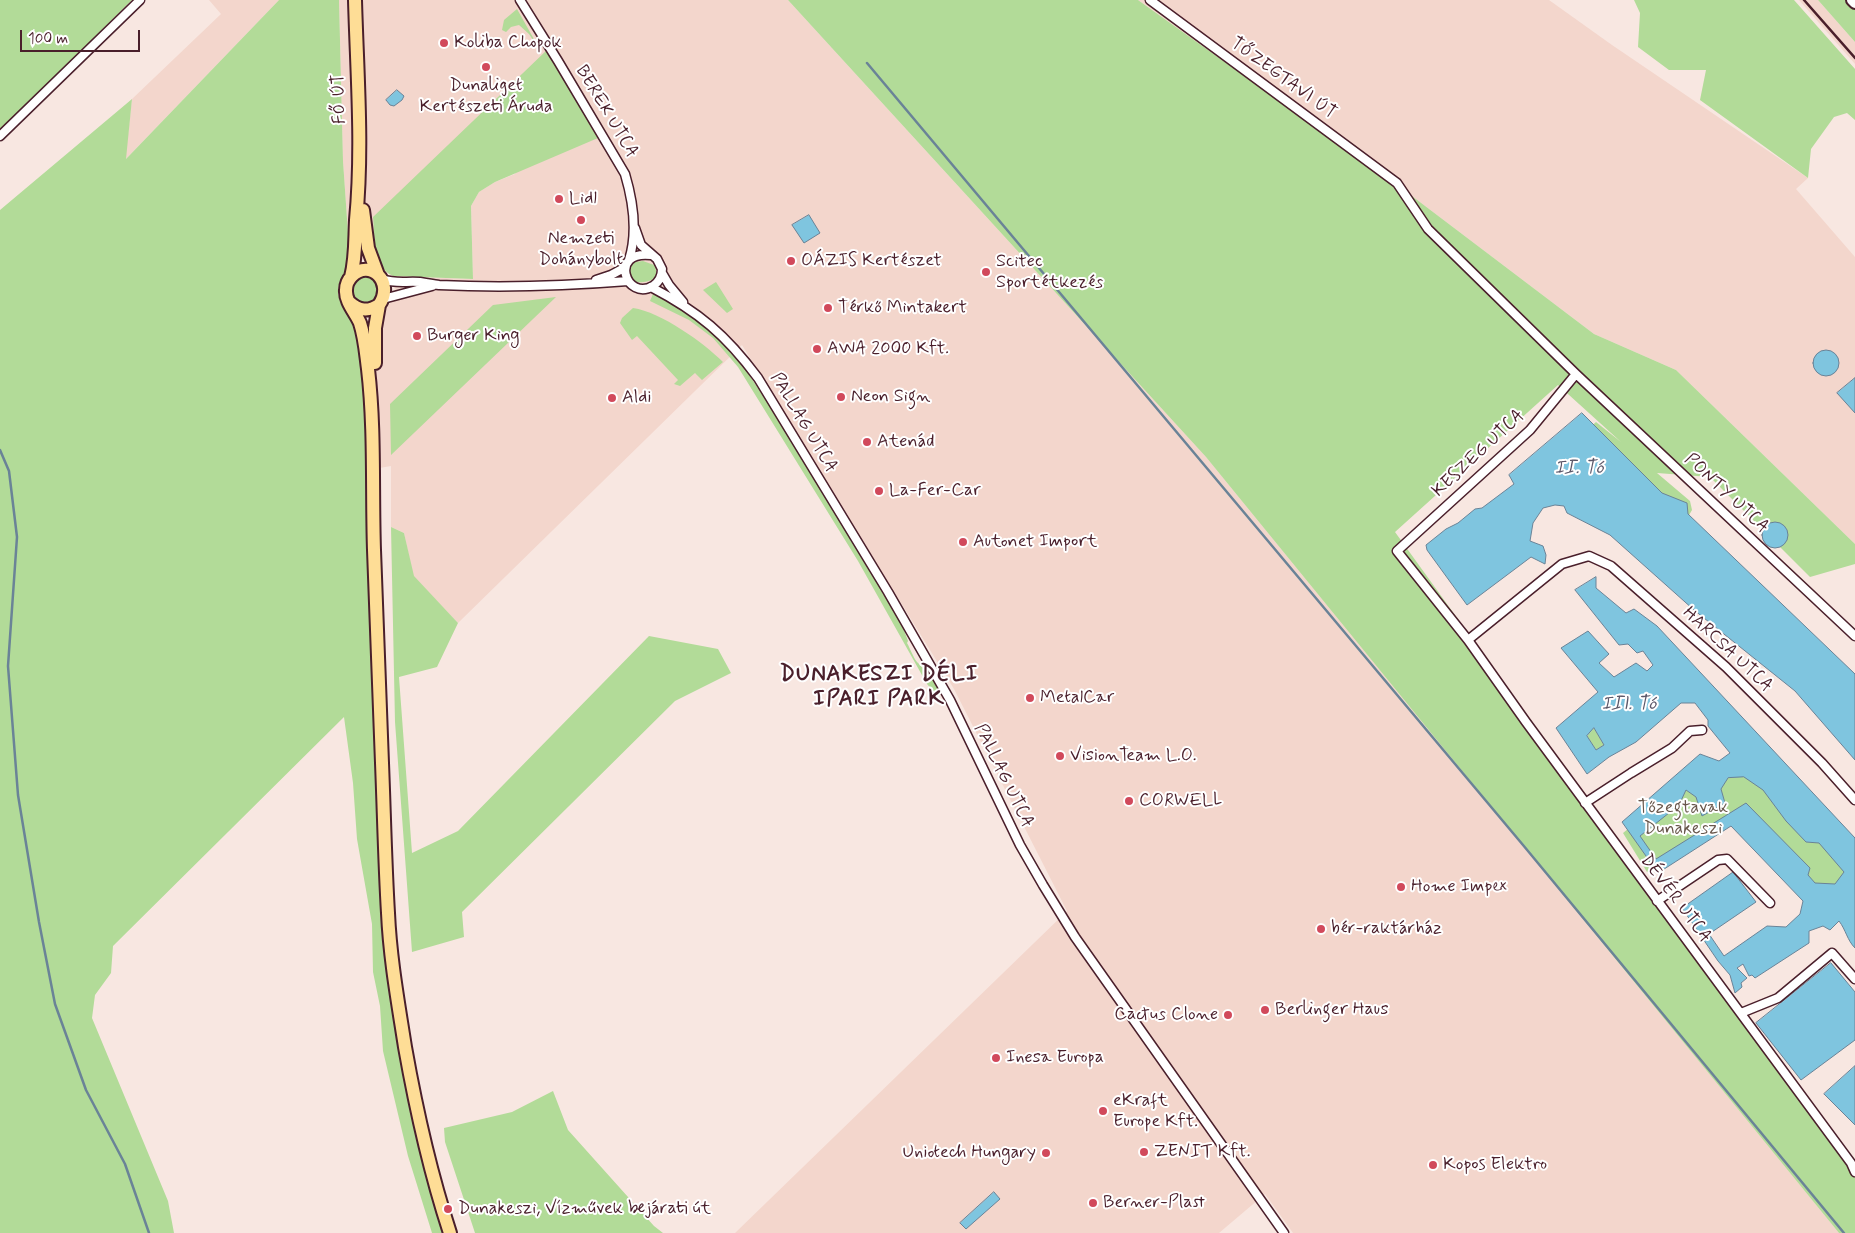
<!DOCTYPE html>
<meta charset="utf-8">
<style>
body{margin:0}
#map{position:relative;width:1855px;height:1233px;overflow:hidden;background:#f8e7e1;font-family:Mynerve,sans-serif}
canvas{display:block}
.scale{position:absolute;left:20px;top:30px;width:120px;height:22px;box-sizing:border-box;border:2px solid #4a1f2b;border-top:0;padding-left:6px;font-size:15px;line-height:18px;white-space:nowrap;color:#4a1f2b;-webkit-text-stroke:4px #fff;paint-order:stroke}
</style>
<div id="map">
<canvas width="1855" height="1233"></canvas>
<div class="scale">100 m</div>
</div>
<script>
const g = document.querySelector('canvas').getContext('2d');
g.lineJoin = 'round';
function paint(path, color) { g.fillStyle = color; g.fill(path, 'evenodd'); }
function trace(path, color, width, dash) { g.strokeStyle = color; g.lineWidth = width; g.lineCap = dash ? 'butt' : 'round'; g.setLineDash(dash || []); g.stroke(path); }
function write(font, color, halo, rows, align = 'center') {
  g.font = font + ' Mynerve,sans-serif'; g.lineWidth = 4; g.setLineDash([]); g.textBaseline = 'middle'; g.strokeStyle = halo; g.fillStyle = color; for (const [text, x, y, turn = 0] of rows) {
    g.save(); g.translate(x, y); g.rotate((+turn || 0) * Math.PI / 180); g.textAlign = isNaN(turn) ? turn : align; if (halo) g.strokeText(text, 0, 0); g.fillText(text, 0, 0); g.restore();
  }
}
paint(new Path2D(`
 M209 0H279L125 160 132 99 221 14Z
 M339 0H788L1206 457 1839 1233H1293L1265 1194 1219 1233H735L1067 911 954 689 742 345 458 623 413 576 404 533 391 527V466L368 470 357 327 381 317 382 312 389 304 396 299 393 276 473 279 471 206 479 192 495 182 515 174 548 50 377 257 350 262 343 161Z
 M1138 0H1549L1612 45 1808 178 1796 189 1855 257V544L1676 370 1594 334 1404 190Z
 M1799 0H1818L1855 42V64Z`), '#f3d6cc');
paint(new Path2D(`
 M0 0H132L0 131Z
 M279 0H339L343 161 350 262 339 284 338 294 342 304 355 321 364 383 381 910 407 1080 442 1233H432L408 1156 383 1051 380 1006 373 972 372 924 357 839 353 783 344 717 113 946 111 973 95 995 92 1018 168 1201 174 1233H0V210L132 99 126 159Z
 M788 0H1138L1404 190 1594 334 1676 370 1855 544V564L1810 577 1710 477 1657 473 1690 501 1692 510 1674 541 1532 480 1596 422 1621 442 1558 385 1395 532 1855 1169V1233H1839L1206 457Z
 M1634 0H1794L1855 69V120L1847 113 1834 117 1811 149 1808 178 1700 100 1706 70H1669L1638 47 1640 13Z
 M1818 0H1847L1855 9V42Z
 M517 9 535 41V43L529 34 519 25 511 27 506 32 502 30 504 20Z
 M548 49 598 138 495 182 479 192 471 206 473 279 393 276C372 266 375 237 373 217Z
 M643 261 654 265C662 280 648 283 635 282L629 275 630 267 635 262Z
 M353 290a13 13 0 1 1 26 0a13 13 0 1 1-26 0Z
 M716 282 733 309 727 313 703 290Z
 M653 294H657L664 297 717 336 740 361 767 402 901 622 908 641 907 643C910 648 913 657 917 662 927 672 933 676 939 692H934L927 684 858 561 738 367 713 338 689 320 650 301Z
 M556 297 391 455 390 404 493 305Z
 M633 308C661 312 704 343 723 362L702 380 695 373 680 386 674 384 678 380 637 336 632 340 620 323 622 318Z
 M391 527 404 533 414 576 458 623 437 667 399 677 412 853 458 831 649 636 718 649 731 673 675 701 462 912 464 937 412 952 395 722Z
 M1594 728 1604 745 1596 750 1587 736Z
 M1752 758 1855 874 1818 893 1744 813 1647 872 1623 833 1689 779Z
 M553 1091 568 1130 654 1226 663 1233H475L445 1142 444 1128 512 1112Z`), '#b2db98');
const water = new Path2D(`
 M397 90 404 96 402 100 394 106 390 105 386 100Z
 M809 215 820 233 804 243 792 225Z
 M1813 363a13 13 0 1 1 26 0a13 13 0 1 1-26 0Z
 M1855 378V413L1837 393Z
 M1582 413 1662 493 1687 503 1688 514 1855 674V760L1795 691 1694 610 1610 535 1567 513 1564 506 1555 505 1543 508 1533 523 1530 541 1543 546 1546 555 1545 564 1531 557 1467 605 1427 550 1426 545 1446 529 1458 523 1475 509 1482 508 1514 484 1509 475Z
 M1762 535a13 13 0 1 1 26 0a13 13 0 1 1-26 0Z
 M1596 577V588L1626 613 1634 609 1657 626 1855 838V948C1847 940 1846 930 1839 921L1830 930 1823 926 1809 931V943L1755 978 1752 975 1749 976 1743 964 1737 968 1747 978 1741 983 1742 987 1735 993 1730 975 1718 961 1682 908 1733 872 1756 902 1709 934 1724 956 1767 926 1786 927 1800 914 1803 901 1731 826 1658 873 1622 822 1700 754 1719 761 1730 753 1708 726V720L1695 703H1681L1636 742 1609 757 1587 774 1556 728 1598 692 1561 648 1588 631 1609 654 1599 663 1614 677 1636 663 1647 671 1653 665 1643 651 1637 653 1628 644 1619 645 1575 590ZM1594 728 1604 745 1596 750 1587 736ZM1744 777 1763 790 1786 821 1806 842 1819 843 1844 872 1835 884 1815 883 1808 875 1810 868 1746 803 1656 859 1640 836 1679 805 1686 790 1696 797 1702 816 1725 803 1721 789 1728 778Z
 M1831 963 1855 992V1040L1801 1080 1756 1023Z
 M1855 1066V1125L1824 1094Z
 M994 1192 1000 1199 966 1229 960 1223Z`);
paint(water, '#7fc5df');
trace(water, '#6a8397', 1);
trace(new Path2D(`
 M867 63 1523 845 1844 1233
 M0 450 9 471 17 537 8 666 18 795 39 922 55 1004 86 1090 125 1164 149 1233`), '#6a8397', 2.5);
const minor = new Path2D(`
 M520 0 558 61 625 174C633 201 638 232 629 260
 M1150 0 1397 183 1428 229 1576 374 1855 636
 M0 136 140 0
 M635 228 641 245 657 259 662 269C662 276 659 282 653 286 626 302 608 250 651 255
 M662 273 669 285 683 302
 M382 279C396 284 405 281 420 282 426 283 432 284 439 285 502 288 565 286 628 281
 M596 280 611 275 624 268
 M651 287C699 312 726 335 758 378L888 592 950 700 1020 845 1043 885 1075 937 1284 1233
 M383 299 432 286
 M1576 374 1530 430 1397 551 1468 640 1526 722 1851 1163 1855 1172
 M1468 640 1562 564 1589 556 1611 566 1726 667 1822 763 1855 800
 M1585 803 1631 773 1672 748 1690 731 1702 730
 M1657 901 1718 860 1727 859 1770 903
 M1741 1013 1778 998 1832 953 1855 979`);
const tertiary = new Path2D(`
 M1852 0 1855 3`);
const primary = new Path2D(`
 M363 210 368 248 378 275
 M351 277C356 258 355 240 356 220 363 147 357 73 355 0
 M349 302C359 311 368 312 379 305 395 282 370 258 352 276 348 280 346 285 346 290 345 302 356 313 360 323 365 338 366 354 368 369 375 429 372 490 374 550 376 621 379 692 382 763 384 813 385 863 388 913 390 958 398 1002 405 1047 416 1109 430 1172 450 1233
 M375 363V328L379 305`);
trace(minor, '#4a1f2b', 11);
trace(tertiary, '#4a1f2b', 14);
trace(primary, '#4a1f2b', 16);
trace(minor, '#fff', 8);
trace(tertiary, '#fff', 10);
trace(primary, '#fedd96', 12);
trace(new Path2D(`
 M1804 0 1855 58`), '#4a1f2b', 2.5);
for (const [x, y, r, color] of [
 [444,43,5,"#d1495b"],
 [486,67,5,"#d1495b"],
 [559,199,5,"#d1495b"],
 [581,220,5,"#d1495b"],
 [791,261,5,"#d1495b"],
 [986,272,5,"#d1495b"],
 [828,308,5,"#d1495b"],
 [417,336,5,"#d1495b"],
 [817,349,5,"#d1495b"],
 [841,397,5,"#d1495b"],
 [612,398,5,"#d1495b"],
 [867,442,5,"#d1495b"],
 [879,491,5,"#d1495b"],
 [963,542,5,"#d1495b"],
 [1030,698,5,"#d1495b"],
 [1060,756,5,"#d1495b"],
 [1129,801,5,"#d1495b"],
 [1401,887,5,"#d1495b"],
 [1321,929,5,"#d1495b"],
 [1265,1010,5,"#d1495b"],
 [1228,1015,5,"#d1495b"],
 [996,1058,5,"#d1495b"],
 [1103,1111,5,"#d1495b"],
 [1144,1152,5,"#d1495b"],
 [1046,1153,5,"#d1495b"],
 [1433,1165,5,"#d1495b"],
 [1093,1203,5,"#d1495b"],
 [448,1209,5,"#d1495b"]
]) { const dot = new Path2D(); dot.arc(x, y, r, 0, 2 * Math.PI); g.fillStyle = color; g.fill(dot); trace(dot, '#fff', 2); }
write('18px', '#4a1f2b', '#fff', [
 ["Koliba Chopok",454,43],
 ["Dunaliget",486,86,"center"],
 ["Kertészeti Áruda",486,107,"center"],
 ["Lidl",569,199],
 ["Nemzeti",581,239,"center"],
 ["Dohánybolt",581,260,"center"],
 ["OÁZIS Kertészet",801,261],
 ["Scitec",996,262],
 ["Sportétkezés",996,283],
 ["Térkő Mintakert",838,308],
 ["Burger King",427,336],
 ["AWA 2000 Kft.",827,349],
 ["Neon Sign",851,397],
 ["Aldi",622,398],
 ["Atenád",877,442],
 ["La-Fer-Car",889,491],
 ["Autonet Import",973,542],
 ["MetalCar",1040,698],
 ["VisionTeam L.O.",1070,756],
 ["CORWELL",1139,801],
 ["Home Impex",1411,887],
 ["bér-raktárház",1331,929],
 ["Berlinger Haus",1275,1010],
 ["Cactus Clone",1218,1015,"right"],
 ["Inesa Europa",1006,1058],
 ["eKraft",1113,1101],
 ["Europe Kft.",1113,1122],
 ["ZENIT Kft.",1154,1152],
 ["Uniotech Hungary",1036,1153,"right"],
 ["Kopos Elektro",1443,1165],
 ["Berner-Plast",1103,1203],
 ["Dunakeszi, Vízművek bejárati út",458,1209]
], 'left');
write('18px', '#4a1f2b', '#fff', [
 ["TŐZEGTAVI ÚT",1283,79,36],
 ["FŐ ÚT",340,99,-92],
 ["BEREK UTCA",606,112,59],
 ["PALLAG UTCA",803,423,59],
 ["KESZEG UTCA",1479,454,-43],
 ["PONTY UTCA",1726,494,43],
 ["HARCSA UTCA",1727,650,43],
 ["PALLAG UTCA",1003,776,64],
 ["DÉVÉR UTCA",1675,899,53]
]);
write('18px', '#69574c', '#fff', [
 ["Tőzegtavak",1683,808],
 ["Dunakeszi",1683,829]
]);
write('italic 19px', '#5d596a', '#fff', [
 ["II. Tó",1579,469],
 ["III. Tó",1629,705]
]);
g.letterSpacing = '1px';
write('bold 22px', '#4a1f2b', '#fff', [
 ["DUNAKESZI DÉLI",879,675],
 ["IPARI PARK",879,700]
]);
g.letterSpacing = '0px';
</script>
